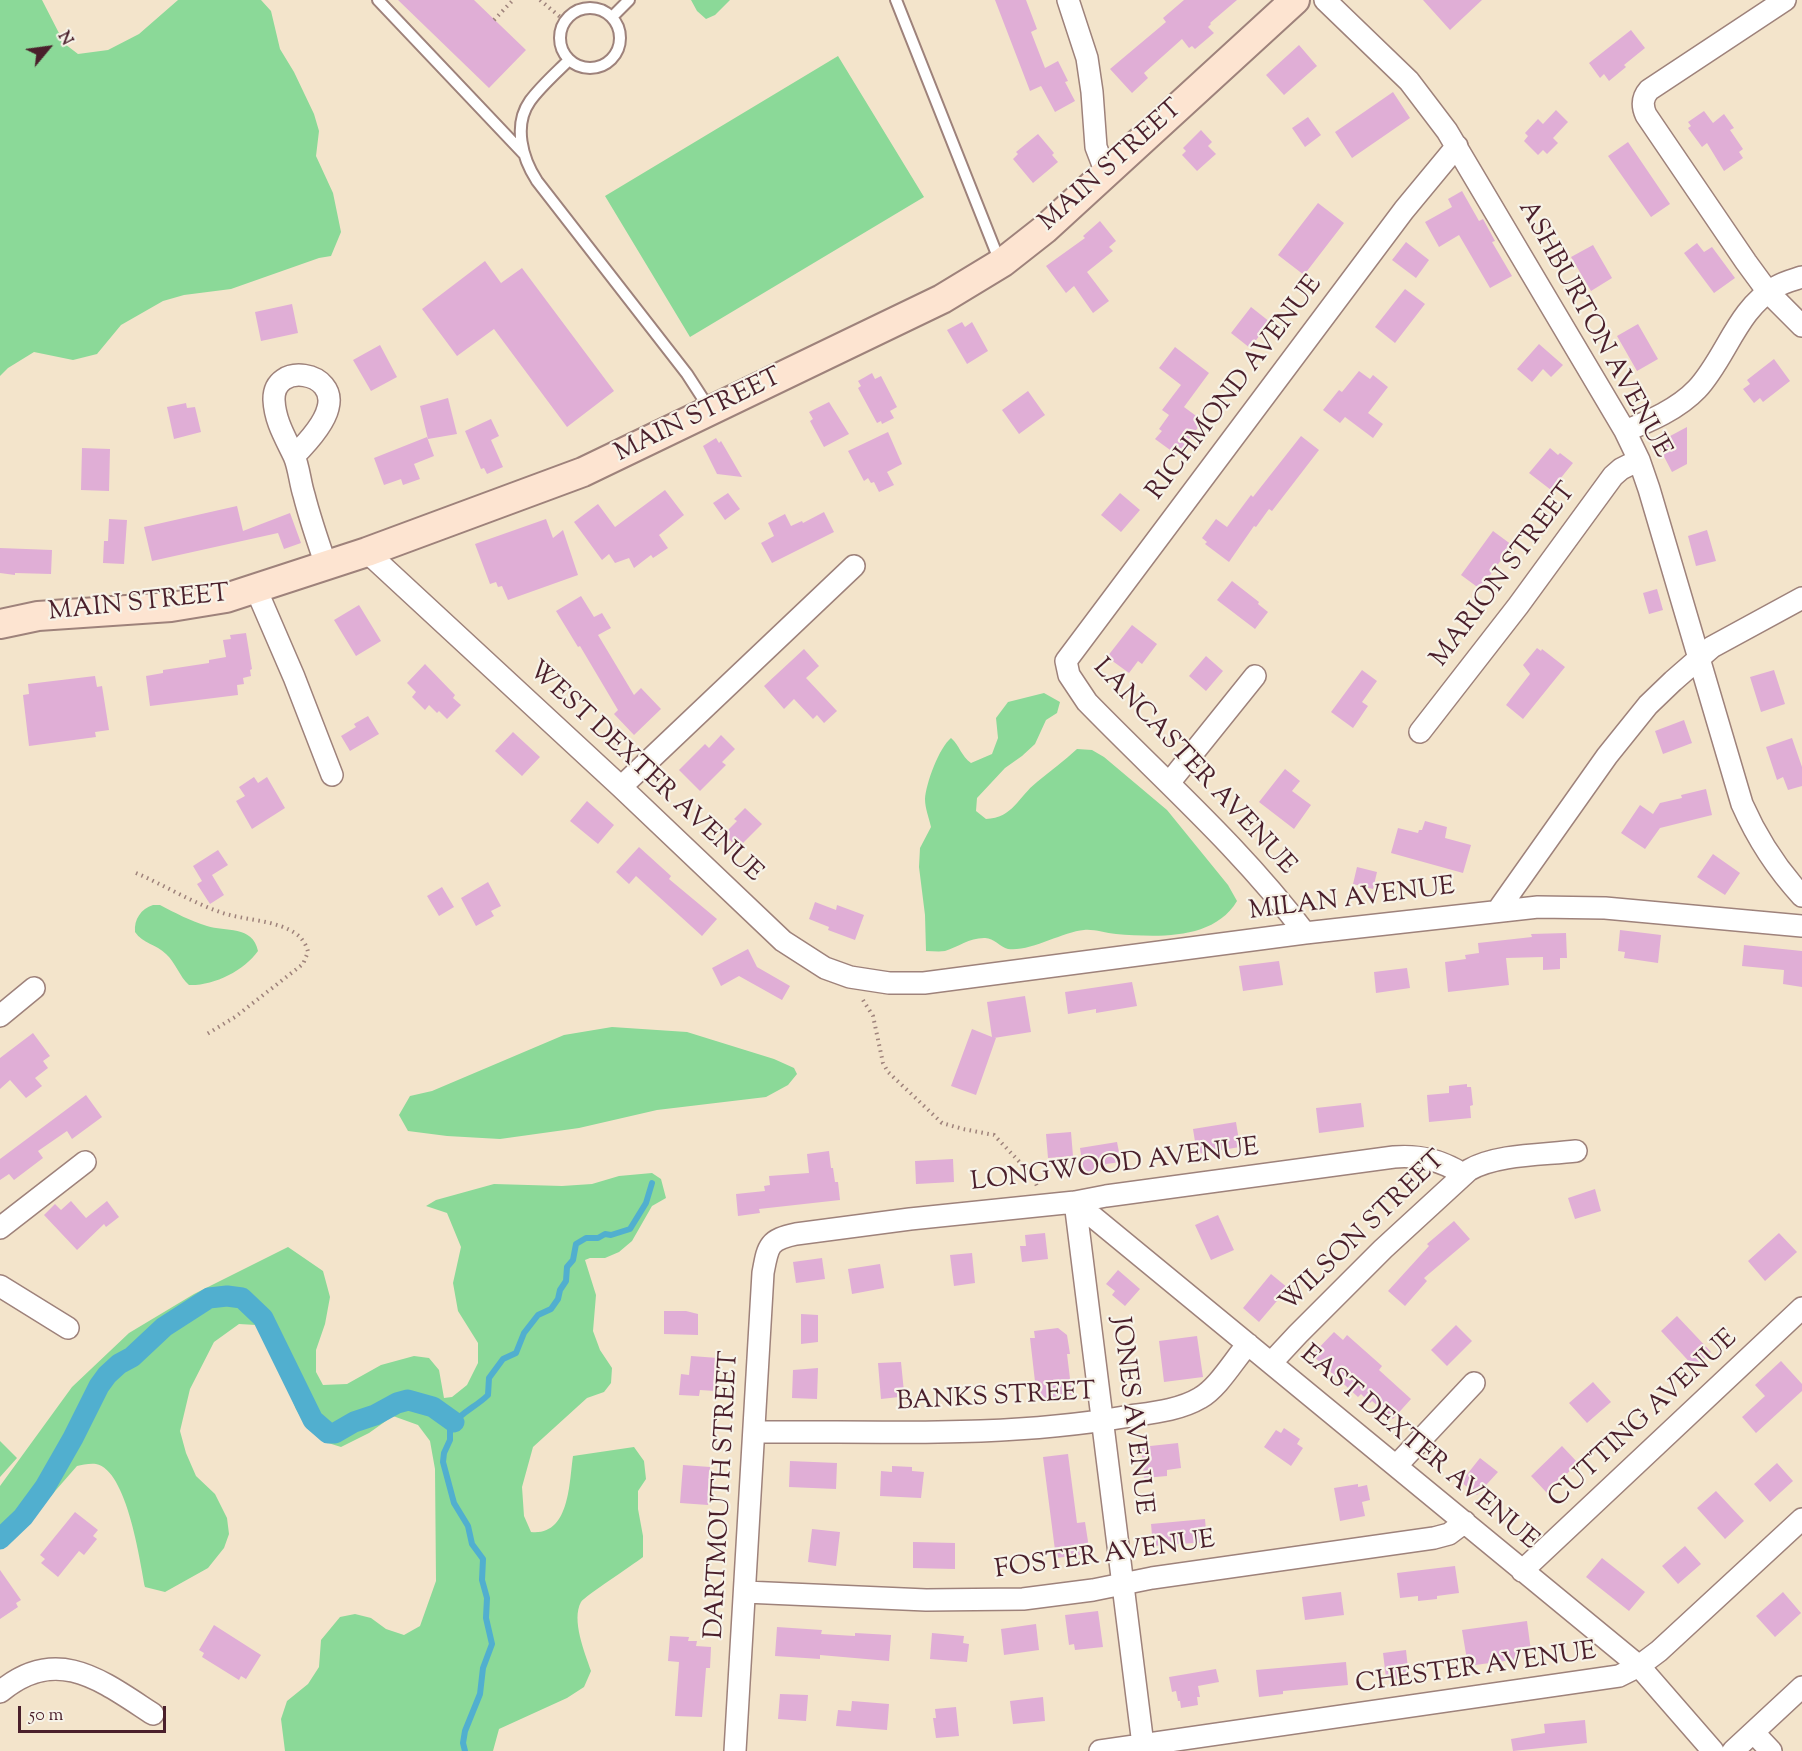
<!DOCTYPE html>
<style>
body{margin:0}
#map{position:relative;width:1802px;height:1751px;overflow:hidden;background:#f3e4cb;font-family:"Sorts Mill Goudy",serif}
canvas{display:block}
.north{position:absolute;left:18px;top:18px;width:60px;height:60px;-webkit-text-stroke:4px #f7f3e8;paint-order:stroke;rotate:61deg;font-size:16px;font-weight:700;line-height:24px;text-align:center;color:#4a1f2b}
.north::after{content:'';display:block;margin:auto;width:21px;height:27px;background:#4a1f2b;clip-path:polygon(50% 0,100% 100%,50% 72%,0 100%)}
.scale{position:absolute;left:18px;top:1706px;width:148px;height:27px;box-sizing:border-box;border:3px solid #4a1f2b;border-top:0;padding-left:8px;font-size:18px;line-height:21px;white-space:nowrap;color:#4a1f2b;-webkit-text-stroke:4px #f7f3e8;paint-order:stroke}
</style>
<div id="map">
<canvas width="1802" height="1751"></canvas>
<div class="north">N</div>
<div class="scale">50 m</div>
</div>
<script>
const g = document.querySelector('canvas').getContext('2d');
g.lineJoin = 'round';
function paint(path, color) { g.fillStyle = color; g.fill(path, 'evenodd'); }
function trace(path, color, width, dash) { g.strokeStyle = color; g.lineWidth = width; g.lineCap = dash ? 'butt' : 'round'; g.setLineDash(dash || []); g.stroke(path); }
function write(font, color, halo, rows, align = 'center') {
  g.font = font + ' "Sorts Mill Goudy",serif'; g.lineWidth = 4.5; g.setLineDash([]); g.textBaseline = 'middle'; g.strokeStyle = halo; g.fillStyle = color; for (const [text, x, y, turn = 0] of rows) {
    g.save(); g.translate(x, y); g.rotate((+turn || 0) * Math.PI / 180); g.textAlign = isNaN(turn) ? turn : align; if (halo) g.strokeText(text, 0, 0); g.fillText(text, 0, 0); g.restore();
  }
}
paint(new Path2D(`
 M0 0H42L62 39 61 41 78 54 108 50 139 34 178 0H261L271 11 280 49 294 72 314 114 319 131 316 156 333 193 341 232 331 256 319 258 231 289 184 295 163 301 121 325 97 354 73 360 34 352 8 368 0 376Z
 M691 0H730L715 15 706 19 697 11Z
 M838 56 924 197 690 337 605 196Z
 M1044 693 1060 702 1057 713 1046 720 1035 744 1022 756 1005 768 977 798 976 811 986 819C1013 818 1018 797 1037 782 1050 771 1064 761 1077 749L1092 750 1104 757 1167 810 1228 885 1237 901C1213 941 1156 937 1116 934 1105 933 1094 929 1084 930 1062 932 1030 952 1008 949 1000 947 993 937 984 938 969 938 958 947 945 951 939 952 932 951 926 951L925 915 919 867 920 848 931 827C929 818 925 808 925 799 926 783 939 748 951 738 960 746 961 756 971 763L992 754 998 738 996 718 1008 702Z
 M153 905H160C175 913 191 921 207 926 225 932 253 925 258 951 244 971 213 986 189 985 179 976 176 963 166 954 156 944 143 944 135 932 134 919 141 909 153 905Z
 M612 1027 687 1032 774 1059 794 1068 797 1074 788 1085 766 1097 657 1110 579 1128 500 1139 447 1136 408 1131 399 1115 410 1096 432 1091 564 1035Z
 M652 1173 661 1179 666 1198 652 1206 632 1241 619 1252 605 1258H590L585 1260 596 1295 593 1331 600 1350 612 1368 611 1383 604 1392 587 1398 533 1447 522 1487 524 1516 531 1532C570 1536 569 1483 573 1456L634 1447 644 1461 646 1479 638 1491V1509L643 1536V1557C633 1565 585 1596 581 1602 571 1620 585 1653 591 1671L584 1687 567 1698 499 1729 493 1751H285L281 1719 287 1701 308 1684 319 1667 321 1640 340 1617 355 1614 371 1618 386 1629 404 1635 420 1626 436 1581 435 1469 430 1441 418 1425 393 1416 369 1433 341 1447 322 1441 307 1428 296 1409 267 1339 256 1325 239 1324 214 1342 190 1389 180 1431 186 1453 196 1476 215 1494 227 1518 229 1534 224 1548 208 1568 165 1592 145 1587C140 1561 127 1470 96 1464 90 1463 82 1465 77 1466L21 1530 0 1545V1486L72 1387 129 1333 194 1294 288 1247 323 1271 330 1297 325 1324 316 1350V1372L323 1385 347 1384 381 1365 414 1356 429 1358 439 1370 444 1398 452 1397 467 1385 478 1363V1343L458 1311 453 1283 461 1247 447 1213 426 1206 436 1200 494 1184 562 1186 592 1184 619 1176Z
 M0 1441 17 1458 0 1477Z`), '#8bd998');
trace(new Path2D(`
 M465 1751 463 1743 465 1731 480 1694 483 1668 492 1644 486 1618 487 1598 482 1580 483 1559 472 1544 468 1526 454 1503 443 1462 444 1453 450 1440V1427C461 1412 476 1407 488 1395L489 1378 503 1359 516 1353 524 1333 538 1315 551 1309 558 1299 560 1290 566 1281 567 1267 573 1260 576 1244 586 1238H598L605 1234 611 1235 630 1229 646 1203 652 1183`), '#51afcf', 6);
trace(new Path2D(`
 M0 1539 23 1517 45 1487 73 1438 99 1386 107 1375 119 1364 132 1357 164 1327 209 1298 227 1296 242 1298 263 1318 313 1420 328 1433H335L354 1422 375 1415 397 1403 408 1400 433 1407 454 1422`), '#51afcf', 21);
paint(new Path2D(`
 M398 0H474L526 50 489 88Z
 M995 0H1026L1037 29 1031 32 1045 68 1058 61 1068 81 1065 82 1075 101 1055 112 1041 86 1030 91Z
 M1184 0H1237L1210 23 1211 24 1208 27 1214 33 1195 49 1192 46 1189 48 1182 39 1144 73 1148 78 1132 93 1110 69 1166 22 1163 18Z
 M1423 0H1482L1450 30Z
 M1631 30 1645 48 1624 65 1626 67 1609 81 1604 74 1600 78 1589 63Z
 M1299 45 1317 66 1284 95 1266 75Z
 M1393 92 1410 118 1352 158 1335 132Z
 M1556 110 1568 122 1553 138 1558 143 1547 154 1543 150 1538 155 1524 141 1528 136 1525 133 1538 119 1543 124Z
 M1704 111 1713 123 1724 114 1734 128 1730 130 1743 149 1739 152 1743 158 1724 171 1707 143 1702 147 1688 128 1691 126 1688 122Z
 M1308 117 1321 135 1305 147 1292 128Z
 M1201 130 1212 142 1208 146 1216 154 1197 171 1182 155 1186 151 1183 148Z
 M1038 134 1054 153 1052 155 1058 162 1033 183 1013 159 1018 154 1016 152Z
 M1628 142 1670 204 1651 217 1608 156Z
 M1462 191 1479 221 1483 219 1495 241 1492 242 1512 276 1490 288 1459 235 1439 247 1425 222 1452 207 1448 199Z
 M1318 203 1344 223 1304 275 1278 255Z
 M1100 221 1116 241 1109 247 1113 251 1087 272 1109 301 1093 313 1074 286 1066 293 1046 266 1085 238 1083 236Z
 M1406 242 1429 260 1416 278 1392 260Z
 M1697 243 1704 252 1712 247 1735 278 1714 293 1684 253Z
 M1593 245 1612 278 1591 291 1571 257Z
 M485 261 501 283 522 268 614 391 567 427 494 329 457 356 422 309Z
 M1405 289 1425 304 1395 343 1375 327Z
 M292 304 298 333 261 341 255 312Z
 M1251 307 1270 322 1250 348 1231 333Z
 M962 322 965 327 972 322 988 351 967 364 947 330Z
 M1638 324 1658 359 1637 371 1617 336Z
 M1539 344 1563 365 1551 377 1543 369 1532 382 1517 369Z
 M380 345 397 377 371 391 353 360Z
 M1175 347 1209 373 1184 407 1203 421 1177 455 1155 439 1162 431 1159 429 1169 415 1162 410 1181 385 1159 368Z
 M1774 359 1790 381 1763 402 1760 398 1754 403 1743 389 1750 384 1747 380Z
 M1359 371 1370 379 1373 375 1388 387 1368 413 1383 424 1373 438 1345 417 1340 423 1323 410 1339 390 1342 392Z
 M872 373 875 379 881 376 897 407 890 411 894 418 882 424 881 421 877 423 858 388 861 386 858 381Z
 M1028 391 1045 415 1019 434 1002 410Z
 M448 398 457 434 428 439 420 406Z
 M829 402 849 434 824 447 810 421 813 419 809 412Z
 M186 403 187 408 195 407 201 432 174 439 167 407Z
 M491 419 499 436 491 440 503 467 487 474 484 468 481 469 465 431Z
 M1687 427V464L1672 472 1657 443Z
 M888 432 902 464 887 472 894 485 879 492 874 482 871 483 868 478 864 481 848 451Z
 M1301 436 1319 450 1272 511 1269 509 1256 527 1254 526 1229 562 1205 544 1207 542 1202 538 1216 519 1227 527 1251 495 1253 497Z
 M427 437 434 456 414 464 420 479 403 485 401 479 384 485 374 458Z
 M716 438 719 443 721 441 742 477 717 474 703 446Z
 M82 448 110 449 109 491 81 490Z
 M1550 448 1558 455 1560 453 1573 463 1551 490 1529 473Z
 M665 490 684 515 659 535 668 548 653 558 651 555 634 568 629 558 615 563 609 554 602 560 574 522 598 504 615 527Z
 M728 493 740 509 725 520 713 503Z
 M1120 493 1140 510 1121 532 1101 515Z
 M237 506 243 531 290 513 301 543 284 549 278 533 152 561 144 527Z
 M824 512 834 532 772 563 761 543 774 536 768 523 785 514 791 526 802 521 803 523Z
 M109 519 127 520 124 564 103 563 104 541H108Z
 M546 519 553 538 563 530 578 575 508 600 502 586 498 587 496 582 490 584 475 544Z
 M1707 530 1716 561 1696 566 1688 536Z
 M1493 531 1512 545 1480 589 1461 575Z
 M0 548 52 550 51 574 15 573V575L0 573Z
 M1232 581 1259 602 1258 604 1268 612 1255 629 1217 600Z
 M1657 589 1663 610 1649 614 1643 593Z
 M581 596 594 617 602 613 611 628 598 635 634 695 641 688 661 709 634 735 614 714 618 710 580 646 578 647 556 611Z
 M359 605 381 641 356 656 334 620Z
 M1132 625 1157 644 1142 664 1138 661 1129 673 1107 657Z
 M246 633 252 669 250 670 251 676 243 678 244 684 237 685 238 695 150 706 146 676 163 673V670L209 663V660L226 657 223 640 231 639 230 635Z
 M1537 648 1541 651 1542 649 1565 667 1523 719 1506 705 1530 674 1523 665Z
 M804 649 819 666 806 678 837 711 824 723 817 715 813 719 794 699 784 709 764 686Z
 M1206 656 1223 671 1206 691 1189 676Z
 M425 664 455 695 453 698 461 705 447 719 439 711 437 713 429 705 425 710 412 697 416 692 407 683Z
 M1362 670 1377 681 1362 702 1368 706 1353 728 1331 712Z
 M1774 670 1785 704 1761 712 1750 677Z
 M95 676 97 687 102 686 109 730 95 732 96 737 29 746 23 695 29 694 28 684Z
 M368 716 379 734 350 751 341 736 356 727 354 724Z
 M1684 720 1692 743 1663 754 1655 731Z
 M513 732 540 757 522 776 495 751Z
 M721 735 735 749 722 762 726 765 700 791 679 770 705 744 709 748Z
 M1792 738 1802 767V786L1788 790 1783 777 1777 780 1766 747Z
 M1285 769 1300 781 1292 791 1311 805 1294 829 1259 802Z
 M254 777 258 783 267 777 285 808 252 829 236 801 245 796 239 787Z
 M1706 789 1712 815 1660 828 1645 849 1621 833 1640 805 1653 814 1660 803 1682 798 1681 795Z
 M587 801 614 825 598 844 570 821Z
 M745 808 762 824 738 848 724 834 737 821 734 819Z
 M1425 821 1447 827 1445 838 1471 845 1463 873 1391 853 1398 828 1418 833 1419 830H1422Z
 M639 847 671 876 669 879 717 919 702 936 636 876 629 884 616 872Z
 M218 850 228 865 212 875 224 895 210 904 197 884 202 881 193 866Z
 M1713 854 1740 873 1725 895 1697 877Z
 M1357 867 1377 872 1373 889 1353 884Z
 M488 882 501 906 491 911 494 916 476 926 461 898Z
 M442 887 454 907 439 916 427 896Z
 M815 902 836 910 837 905 864 915 855 940 828 930 829 927 809 919Z
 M1620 930 1661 935 1658 963 1624 958 1625 952 1618 951Z
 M1566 933 1567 958H1560V969L1543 970V957L1506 958 1509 985 1448 992 1445 962 1466 959 1465 955 1479 953 1478 943 1532 937 1531 934Z
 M1744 945 1802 951V987L1783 984 1784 970 1742 966Z
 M748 949 757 967 790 986 782 1000 739 976 721 986 712 968Z
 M1279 961 1283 985 1243 991 1239 966Z
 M1407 968 1410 988 1376 993 1374 972Z
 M1132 982 1137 1006 1096 1013V1009L1068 1014 1065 992Z
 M1025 996 1031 1032 994 1038H996L976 1095 951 1086 972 1029 992 1037 987 1002Z
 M33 1033 50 1056 43 1061 48 1068 35 1078 42 1086 26 1098 10 1080 0 1089V1058Z
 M1467 1084V1087H1471L1473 1105 1470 1106 1471 1118 1429 1122 1427 1095 1449 1093V1086Z
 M86 1095 102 1117 72 1139 67 1131 38 1151 43 1158 14 1180 9 1174 0 1180V1159Z
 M1361 1103 1364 1127 1319 1133 1316 1108Z
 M1236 1122 1240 1147 1197 1154 1193 1129Z
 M1071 1132 1073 1156 1048 1158 1046 1134Z
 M1117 1142 1121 1162 1106 1164 1107 1170 1084 1174 1080 1148Z
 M829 1151 831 1168H833L835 1182H838L840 1200 759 1209 760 1213 738 1216 736 1194 765 1191 764 1186 770 1185 769 1176 809 1173 807 1154Z
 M953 1159 954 1182 916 1184 915 1161Z
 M1595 1189 1601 1211 1575 1219 1568 1198Z
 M71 1201 86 1218 107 1201 119 1217 106 1227 104 1224 77 1250 44 1215 55 1204 61 1210Z
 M1218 1215 1234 1250 1211 1260 1195 1225Z
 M1454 1221 1470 1239 1424 1278 1427 1281 1405 1306 1388 1291 1429 1246 1427 1244Z
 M1045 1233 1048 1259 1022 1262 1020 1246H1026L1025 1235Z
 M1779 1233 1797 1252 1765 1281 1748 1261Z
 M972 1253 975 1283 954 1286 950 1255Z
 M822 1258 825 1279 796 1283 793 1262Z
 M880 1264 884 1288 852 1294 848 1269Z
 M1118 1270 1140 1289 1125 1306 1112 1295 1115 1291 1106 1284Z
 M1271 1274 1288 1288 1259 1322 1243 1308Z
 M664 1311H686L698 1314V1335L664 1334Z
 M801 1314 818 1315V1342L801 1344Z
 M1677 1316 1711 1352 1695 1368 1661 1331Z
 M1456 1325 1472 1341 1447 1366 1431 1350Z
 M1058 1328 1067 1335 1070 1354H1067L1072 1395 1037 1399 1030 1338H1035L1034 1331Z
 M1334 1332 1343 1340 1347 1335 1382 1366 1379 1370 1411 1399 1393 1419 1372 1401 1370 1403 1361 1394 1358 1397 1312 1355Z
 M1197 1336 1203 1377 1164 1382 1159 1341Z
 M691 1356 718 1358 715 1391 700 1390 699 1396 679 1395 681 1374 689 1375Z
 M1781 1361 1802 1384V1391L1756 1433 1742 1417 1765 1396 1755 1385Z
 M901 1362 904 1392 898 1393 899 1397 881 1399 878 1363Z
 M818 1368 817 1399 792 1398 793 1370Z
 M1593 1382 1611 1402 1587 1423 1569 1403Z
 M1284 1428 1300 1439 1297 1444 1303 1448 1291 1466 1264 1447 1276 1430 1281 1433Z
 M1178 1443 1181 1468 1167 1470V1476L1144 1478 1141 1447Z
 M1562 1446 1578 1463 1547 1493 1531 1476Z
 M1068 1454 1077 1523 1085 1522 1089 1548 1079 1549 1080 1555 1056 1558 1043 1457Z
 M1480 1458 1498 1472 1477 1495 1461 1482Z
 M790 1461 837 1463 836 1489 789 1487Z
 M1777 1463 1793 1481 1770 1502 1754 1484Z
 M683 1465 710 1467 708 1505 680 1503Z
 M892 1466 912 1467V1471L924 1472 921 1498 880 1496 881 1471 892 1472Z
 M1358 1484V1487L1367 1485 1370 1500 1362 1502 1365 1516 1340 1521 1334 1488Z
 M1716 1491 1744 1521 1725 1539 1697 1508Z
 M75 1512 98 1530 93 1536 97 1539 84 1555 79 1551 58 1577 41 1563 45 1559 40 1555Z
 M1205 1519 1207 1542 1153 1546 1151 1524Z
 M812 1529 840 1532 836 1566 808 1562Z
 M913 1542 955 1543V1569L913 1568Z
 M1685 1546 1701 1564 1678 1584 1662 1566Z
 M1602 1558 1645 1592 1629 1611 1586 1577Z
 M1455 1566 1459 1593 1437 1596V1599L1418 1601V1596L1400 1598 1397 1573Z
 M0 1570 21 1600 16 1603 18 1607 0 1619Z
 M1341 1592 1344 1615 1305 1620 1302 1597Z
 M1783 1592 1801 1613 1775 1637 1756 1616Z
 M1098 1611 1103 1647 1075 1650 1074 1644 1069 1645 1065 1615Z
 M1527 1621 1531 1651 1518 1653 1519 1659 1468 1666 1462 1630Z
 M1036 1624 1039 1650 1004 1655 1001 1629Z
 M214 1625 261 1655 246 1679 241 1676 239 1680 202 1657 204 1653 199 1650Z
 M777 1627 822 1630 821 1634 855 1636V1633L891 1635 889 1661 820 1655V1659L775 1656Z
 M932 1633 964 1636 963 1643 969 1644 967 1662 930 1659Z
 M670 1636 689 1637 688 1641H697L696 1646 711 1647 710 1668H706L702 1717 675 1716 679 1662 668 1661Z
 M1406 1650 1409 1678 1389 1680V1678H1386L1383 1653Z
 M1346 1662 1348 1685 1283 1691V1694L1259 1697 1256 1670Z
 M1216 1669 1219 1682 1198 1686 1200 1697H1197L1198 1705 1181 1708 1180 1701H1178L1176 1691 1172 1692 1169 1677Z
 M780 1694 808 1695 806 1721 778 1719Z
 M1043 1697 1045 1721 1013 1724 1010 1701Z
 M852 1701 889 1704 887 1730 836 1726 838 1710 851 1711Z
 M956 1707 959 1736 936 1738 933 1718H936L935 1709Z
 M1585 1720 1587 1743 1513 1751 1511 1739 1545 1733 1544 1724Z`), '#e0aed6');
const lane = new Path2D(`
 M378 0 524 154
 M896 0 1000 262
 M560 38a30 30 0 1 1 60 0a30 30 0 1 1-60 0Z
 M612 17 629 0
 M569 60C556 73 541 86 530 101 513 125 522 158 537 181L687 374 709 408`);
const street = new Path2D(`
 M1068 0 1087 58 1092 92 1096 147 1106 173
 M1325 0 1409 81 1447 131 1625 431 1639 460 1649 489 1742 804C1757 838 1777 869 1802 896
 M1785 0 1649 90C1642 98 1642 106 1646 115L1746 262 1768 292 1802 326
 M1625 431C1650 421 1678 409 1697 389 1726 358 1737 309 1776 287 1784 282 1793 280 1802 277
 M294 456C306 444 324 425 328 408 338 371 273 361 274 400 275 421 285 437 294 456 299 467 300 483 304 495 310 519 318 542 326 565
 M367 552 621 787 783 941 825 968 850 977 889 983H924L1305 933 1538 907 1605 908 1802 926
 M256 589 294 677 332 775
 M1420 732 1518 606 1613 476 1621 469 1639 460
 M1169 783 1255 676
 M621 787 854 566
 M1498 910 1607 756 1648 705 1673 681 1712 647 1802 598
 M1305 933C1241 848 1161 778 1087 702L1069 675 1066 661 1404 210 1457 146
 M0 1016 34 988
 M1075 1202 1639 1666 1713 1751
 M1075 1202 1143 1745
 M0 1228 85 1162
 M0 1286 68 1328
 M1271 1363 1298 1334 1383 1249 1469 1170C1497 1154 1543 1155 1576 1151
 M755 1432C878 1431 1002 1438 1124 1417 1149 1413 1178 1411 1200 1398 1218 1388 1234 1360 1248 1344
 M1397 1465 1474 1383
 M1522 1571 1802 1308
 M745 1592 926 1600 1023 1599 1093 1590 1152 1578 1434 1538 1449 1534 1465 1522
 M0 1692C57 1644 102 1681 153 1714
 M1754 1733 1771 1751
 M735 1751 763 1273C768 1246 768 1240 796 1234L910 1219 1075 1202 1106 1196 1394 1157C1420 1155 1441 1160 1463 1174
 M1100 1751 1619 1676 1639 1666 1659 1651 1802 1519
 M1733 1751 1802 1687`);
const secondary = new Path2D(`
 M0 624 38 616 171 607 226 598 367 552 583 472 942 299 1003 262 1045 229 1295 0`);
trace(lane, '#9e827b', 14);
trace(street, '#9e827b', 24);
trace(secondary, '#9e827b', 32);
trace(new Path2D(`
 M540 0 565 21
 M494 20 513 0
 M136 873C164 885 191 902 220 912 244 921 278 919 299 936 303 940 307 946 308 952L303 964 235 1017 207 1034
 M863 1000 873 1016 883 1063 888 1072 942 1123 963 1129 994 1135 1031 1174 1038 1188`), '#9e827b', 4, [1.5, 4.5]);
trace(lane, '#fff', 10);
trace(street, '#fff', 21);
trace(secondary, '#fde4d1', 28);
write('26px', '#4a1f2b', '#f7f3e8', [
 ["MAIN STREET",1112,167,-42],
 ["ASHBURTON AVENUE",1593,330,61],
 ["RICHMOND AVENUE",1236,389,-53],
 ["MAIN STREET",699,417,-26],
 ["MARION STREET",1505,576,-53],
 ["MAIN STREET",139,605,-6],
 ["LANCASTER AVENUE",1193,768,47],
 ["WEST DEXTER AVENUE",644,773,43],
 ["MILAN AVENUE",1352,901,-7],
 ["LONGWOOD AVENUE",1115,1167,-7],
 ["WILSON STREET",1364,1233,-44],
 ["BANKS STREET",996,1399,-3],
 ["JONES AVENUE",1130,1416,83],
 ["CUTTING AVENUE",1644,1420,-43],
 ["EAST DEXTER AVENUE",1418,1449,40],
 ["DARTMOUTH STREET",724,1495,-87],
 ["FOSTER AVENUE",1105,1557,-8],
 ["CHESTER AVENUE",1476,1670,-8]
]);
</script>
